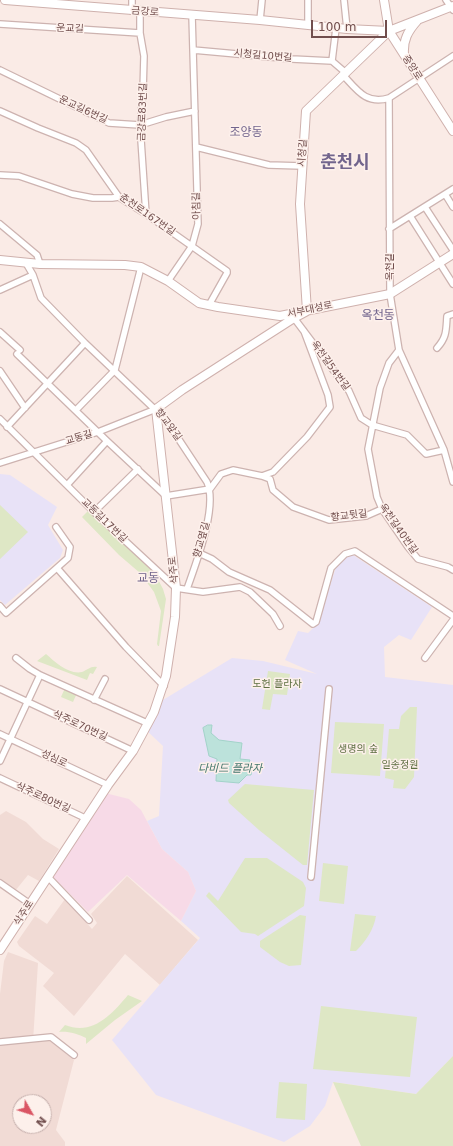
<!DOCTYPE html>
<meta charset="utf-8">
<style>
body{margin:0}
#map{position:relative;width:453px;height:1146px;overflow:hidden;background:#faebe6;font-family:"DejaVu Sans",sans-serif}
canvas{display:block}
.north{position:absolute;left:12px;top:1094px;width:40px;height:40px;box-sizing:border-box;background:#fdf0eb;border:1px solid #c5afac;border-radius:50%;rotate:129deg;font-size:11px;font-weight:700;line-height:16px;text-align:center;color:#714e4d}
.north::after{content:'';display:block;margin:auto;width:14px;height:18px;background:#da5564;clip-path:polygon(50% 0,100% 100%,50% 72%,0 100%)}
.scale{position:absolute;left:311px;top:20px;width:76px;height:18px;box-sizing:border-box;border:2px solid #714e4d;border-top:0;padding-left:5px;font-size:12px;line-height:14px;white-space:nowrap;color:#714e4d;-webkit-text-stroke:3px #fdf0eb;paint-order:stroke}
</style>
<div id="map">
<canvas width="453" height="1146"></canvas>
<div class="north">N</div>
<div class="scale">100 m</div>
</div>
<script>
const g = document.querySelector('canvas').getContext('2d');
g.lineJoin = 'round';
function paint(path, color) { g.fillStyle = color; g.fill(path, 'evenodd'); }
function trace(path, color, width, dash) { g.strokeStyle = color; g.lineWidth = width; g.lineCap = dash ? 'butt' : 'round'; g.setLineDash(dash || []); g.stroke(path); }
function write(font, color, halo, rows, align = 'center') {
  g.font = font + ' "DejaVu Sans","Noto Sans KR",sans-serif'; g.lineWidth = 3; g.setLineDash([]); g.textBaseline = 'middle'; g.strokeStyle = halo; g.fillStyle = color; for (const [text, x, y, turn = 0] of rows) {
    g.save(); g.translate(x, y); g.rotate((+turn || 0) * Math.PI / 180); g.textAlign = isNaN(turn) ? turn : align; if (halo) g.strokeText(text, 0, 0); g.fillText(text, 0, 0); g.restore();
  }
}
paint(new Path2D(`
 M6 811 26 822 43 839 59 849 39 881 28 875 15 891 0 881V815Z
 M127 876 198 940 160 985 125 954 74 1016 43 986 54 973 19 946 17 942 35 916 47 924 65 899 92 929 97 923 91 914Z
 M8 952 38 963 33 1041H50L74 1060 56 1130 65 1142V1146H0V994L4 961ZM20 1102H44V1126H20Z`), '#f1dbd5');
paint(new Path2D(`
 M0 474 10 475 57 507 48 525 63 550 60 558 5 605 0 600Z
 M350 553 432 607 411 640 399 635 384 647 385 677 453 685V1056L416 1094 333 1082 325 1106 310 1126 284 1142 156 1095 112 1040 200 938 181 921 196 891 188 872 162 849 147 821 159 816 163 746 145 729 158 703 232 658 263 661 317 674 285 660 298 631 308 633 318 623 336 567Z`), '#e8e2f7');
paint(new Path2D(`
 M105 793 129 799 141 810 162 849 188 872 196 891 181 921 127 875 88 912 51 875 89 821Z`), '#f7dae7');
paint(new Path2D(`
 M0 505 28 532 0 559Z
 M90 509 154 572 163 589 166 599 159 646H158L157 644 161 611 154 592 140 573 119 555 82 517Z
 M46 654C55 662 69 675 82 672 88 670 90 666 97 667L93 674 90 673 87 680 37 661Z
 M268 671 290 674 287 695 273 694 270 710 262 709Z
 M65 688 77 693 73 702 61 697Z
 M410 707H417L414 777 405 789 393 788 394 780 385 778 389 729H399L401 716Z
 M335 722 384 724 380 776 331 773Z
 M245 784 314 790 307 865H303L259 830 229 803 228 800Z
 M245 858H267L303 882 306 888 304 906 258 936 255 934 241 932 206 896 209 892 218 901Z
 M323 863 348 866 344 904 319 901Z
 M355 914 376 916C374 929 366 941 356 951H350Z
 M300 915 306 916 301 965 289 966 280 962 260 947V941Z
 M128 995 142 1001 115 1020 86 1044V1038C78 1034 68 1031 59 1032L65 1025C93 1036 112 1014 128 995Z
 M321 1006 417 1017 410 1077 313 1069Z
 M453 1056V1146H361L333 1082 416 1094Z
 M279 1082 307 1084 305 1120 276 1118Z`), '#dee7c5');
const water = new Path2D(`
 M208 725H212L211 733 219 740 242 743 240 759 250 760 249 763 253 764 251 775H247L239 783 216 781 217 759 209 756 203 728Z`);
paint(water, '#bce2db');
trace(water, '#a3d3ca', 1);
const street = new Path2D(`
 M132 0V11
 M344 0 347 29
 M446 0 453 10
 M140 11V33L144 56 143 92 140 125 146 214
 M260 20 262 0
 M0 24 140 33
 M308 25V0
 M193 50 292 59 332 61 346 73
 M332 61 336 28
 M0 70 109 123 140 125 166 117 195 111
 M343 75C357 90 366 105 389 98L390 294 399 350 444 450 453 482
 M389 98 453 56
 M0 111 38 128 76 143 86 150 119 197 146 214 227 271V273L209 305
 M196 147 269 165 302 166
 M0 175 19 176 72 194 93 198H112L119 197
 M445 194 453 207
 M425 207 453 250
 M410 216 453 284
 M0 224 37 255 40 264
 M389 229 453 189
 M26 263 33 275 41 298 85 343 166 420 207 482C218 507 196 563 187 589
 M168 281 192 246 198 224 192 15
 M0 290 33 275
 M294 318 349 391 361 418 372 425 407 435 426 454 444 450
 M0 332 20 350
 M437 348C447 337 446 330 447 316L453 314
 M399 350 389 363 380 388 368 449 377 497 382 509 408 547 418 559 448 567 453 570
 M17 354 107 441 166 496 210 489 221 474 233 470 262 476 273 472 307 437 330 407 328 395 304 331
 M0 371 25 408
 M76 410 115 370 141 267
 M0 419 94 512 176 588 203 592 240 587 250 592 273 614 280 626
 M7 427 85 343
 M0 463 98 432 156 409
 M262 476 270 479 273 490 293 507 329 520 366 516 382 509
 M67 485 107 441
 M94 512 138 469
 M199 553 212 559 229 572 270 590 313 624 316 622 331 568 345 554 355 551 453 616
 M57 568 126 647 164 686
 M0 606 6 613 68 558 70 547 56 527
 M16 658 30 669 40 675
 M425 658 453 620
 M0 689 133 751
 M94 700 105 679
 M0 734 108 785
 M0 761 40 675 147 723
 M0 778 85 818
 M48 877 89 920
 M311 877 329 689
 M0 883 30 904
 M0 1042 51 1037 74 1055`);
const secondary = new Path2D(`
 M5 0 260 20 347 29 389 31 453 6
 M384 0 389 31 453 131
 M404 54C403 40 408 31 417 21
 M0 260 40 264 125 265 141 267 168 281 199 303 218 307 280 316 390 294 453 254
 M0 950 108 785 133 751 154 712 166 676 175 617 176 588 156 409 182 390 294 318 307 311 300 204 306 111 389 31`);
trace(street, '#cdb3b0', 8);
trace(secondary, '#cfb1ad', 10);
trace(street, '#fff', 5.5);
trace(secondary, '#fff', 8);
write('10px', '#714e4d', '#fdf0eb', [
 ["금강로",145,12,4],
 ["운교길",70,29,3],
 ["시청길10번길",263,56,5],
 ["중앙로",412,68,57],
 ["운교길6번길",83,110,25],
 ["금강로83번길",143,112,-88],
 ["시청길",303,153,-86],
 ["아침길",197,206,-91],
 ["춘천로167번길",147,215,35],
 ["옥천길",390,267,-90],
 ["서부대성로",310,310,-12],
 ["옥천길54번길",330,366,54],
 ["향교앞길",168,425,53],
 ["교동길",79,438,-17],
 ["향교뒷길",349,516,-7],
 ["교동길17번길",104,521,44],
 ["옥천길40번길",398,529,55],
 ["향교옆길",202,540,-74],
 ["삭주로",174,570,-96],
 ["삭주로70번길",80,726,25],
 ["성심로",54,759,25],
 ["삭주로80번길",43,798,25],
 ["삭주로",24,913,-57]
]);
write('10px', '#5f7043', '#fdf0eb', [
 ["도헌 플라자",277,684],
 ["생명의 숲",358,749],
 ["일송정원",400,765]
]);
write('italic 11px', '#42766c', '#fdf0eb', [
 ["다비드 플라자",230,769]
]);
write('12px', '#72658d', '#fdf0eb', [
 ["조양동",246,133],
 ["옥천동",378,316],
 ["교동",148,579]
]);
write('bold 18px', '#72658d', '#fdf0eb', [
 ["춘천시",345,163]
]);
</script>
